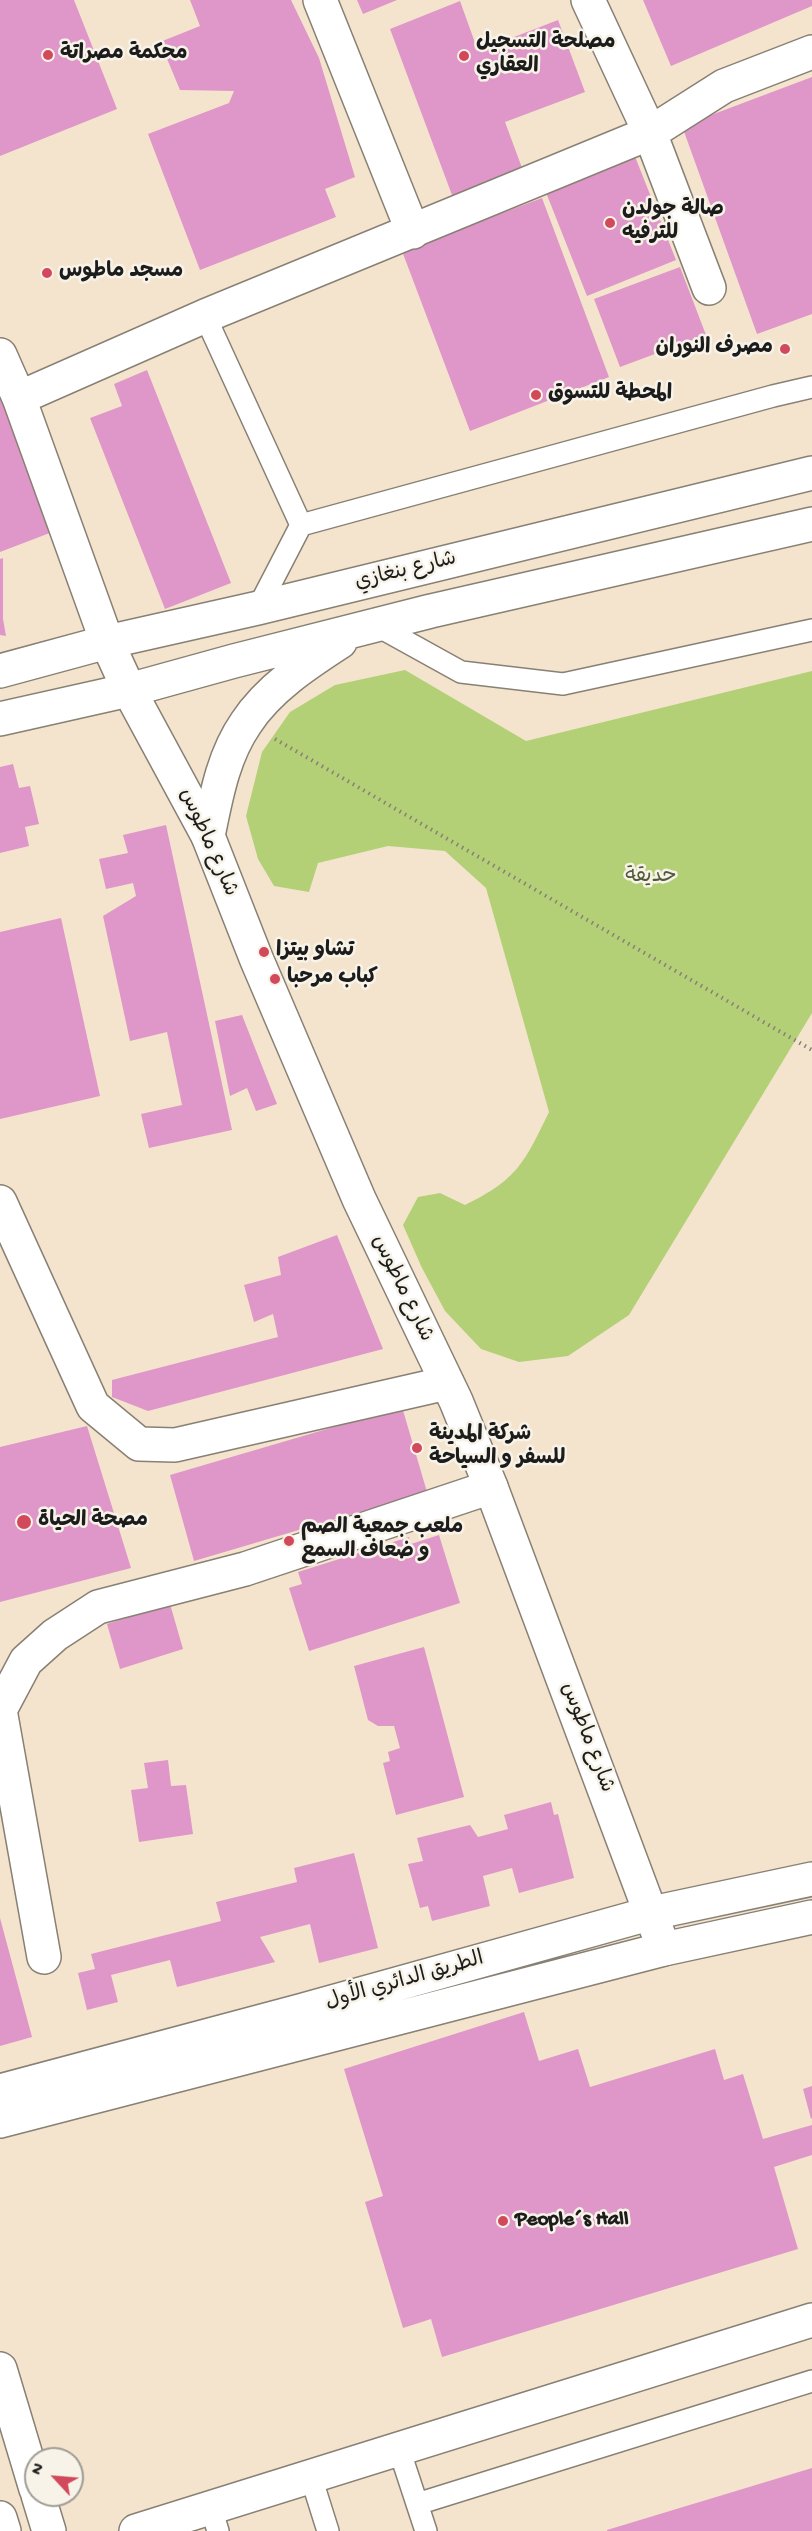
<!DOCTYPE html>
<meta charset="utf-8">
<style>
body{margin:0}
#map{position:relative;width:812px;height:2531px;overflow:hidden;background:#f4e4cd;font-family:"Gochi Hand",sans-serif}
canvas{display:block}
.north{position:absolute;left:24px;top:2447px;width:60px;height:60px;box-sizing:border-box;background:#f7f3e8;border:2px solid #9f9d96;border-radius:50%;rotate:296deg;font-size:16px;font-weight:700;line-height:24px;text-align:center;color:#1c1c1c}
.north::after{content:'';display:block;margin:auto;width:21px;height:27px;background:#d1495b;clip-path:polygon(50% 0,100% 100%,50% 72%,0 100%)}
</style>
<div id="map">
<canvas width="812" height="2531"></canvas>
<div class="north">N</div>
</div>
<script>
const g = document.querySelector('canvas').getContext('2d');
g.lineJoin = 'round';
function paint(path, color) { g.fillStyle = color; g.fill(path, 'evenodd'); }
function trace(path, color, width, dash) { g.strokeStyle = color; g.lineWidth = width; g.lineCap = dash ? 'butt' : 'round'; g.setLineDash(dash || []); g.stroke(path); }
function write(font, color, halo, rows, align = 'center') {
  g.font = font + ' "Gochi Hand","Playpen Sans Arabic",sans-serif'; g.lineWidth = 5; g.setLineDash([]); g.textBaseline = 'middle'; g.strokeStyle = halo; g.fillStyle = color; for (const [text, x, y, turn = 0] of rows) {
    g.save(); g.translate(x, y); g.rotate((+turn || 0) * Math.PI / 180); g.textAlign = isNaN(turn) ? turn : align; if (halo) g.strokeText(text, 0, 0); g.fillText(text, 0, 0); g.restore();
  }
}
paint(new Path2D(`
 M405 670 526 741 812 671V1013L629 1315 568 1356 519 1362 481 1349 445 1311 422 1268 403 1225 418 1197 440 1193 465 1205C518 1179 524 1163 549 1112L486 888 445 851 388 846 318 863 309 892 274 886 258 859 246 816 262 752 290 712 335 685Z`), '#b3d077');
paint(new Path2D(`
 M0 0H74L117 109 0 156Z
 M190 0H291L319 58 355 177 325 189 336 217 200 270 148 134 229 103 234 91 180 90 160 42 200 26Z
 M357 0H397L363 14Z
 M643 0H812V6L671 66Z
 M460 1 478 51 558 20 585 92 505 122 525 176 455 203 390 29Z
 M812 77V314L757 334 682 126Z
 M632 149 676 260 587 296 543 185Z
 M542 198 609 377 470 431 402 251Z
 M680 267 706 335 620 367 594 299Z
 M147 370 231 583 165 609 90 418 122 406 114 384Z
 M0 382 55 531 0 552Z
 M3 558V619L6 636 0 635V559Z
 M13 764 19 788 30 786 39 824 25 827 29 846 0 853V767Z
 M166 825 232 1130 149 1148 141 1114 182 1105 167 1032 130 1041 103 916 136 896 133 883 106 889 99 859 128 853 123 835Z
 M61 918 100 1096 0 1119V932Z
 M242 1015 277 1104 256 1111 247 1088 230 1096 215 1021Z
 M337 1235 383 1349 148 1411 112 1397V1380L278 1337 273 1314 254 1322 244 1285 281 1275 278 1257Z
 M402 1407 427 1492 194 1561 170 1475Z
 M87 1426 131 1568 0 1602V1447Z
 M439 1535 460 1603 309 1651 289 1588 302 1584 298 1572 409 1537 411 1544Z
 M170 1604 183 1649 120 1669 107 1624Z
 M424 1647 464 1797 396 1815 383 1763 390 1761 388 1752 400 1748 394 1726H378L368 1720 354 1666Z
 M168 1760 171 1786 186 1785 193 1834 139 1842 131 1790 148 1788 144 1763Z
 M551 1802 554 1815 558 1814 574 1878 519 1893 512 1868 483 1876 490 1906 432 1921 428 1906 420 1908 408 1864 423 1861 417 1838 470 1825 478 1837 508 1829 504 1815Z
 M354 1853 378 1948 319 1963 310 1924 260 1937 275 1962 177 1987 170 1960 111 1975 118 2002 87 2010 78 1973 95 1969 91 1954 221 1921 216 1902 297 1882 294 1868Z
 M0 1918 32 2037 0 2046Z
 M524 2012 539 2061 578 2049 590 2087 715 2049 724 2080 743 2074 763 2139 812 2125V2155L774 2167 798 2249 442 2357 431 2319 403 2328 365 2202 383 2196 344 2069Z
 M812 2086V2118L811 2119 803 2089Z
 M812 2468V2531H607V2530Z`), '#df96c8');
const service = new Path2D(`
 M205 316 301 525
 M258 608 301 525 773 396 812 387
 M376 625 461 672 563 684 812 630
 M399 2449 426 2531
 M311 2477 328 2531
 M417 2504 812 2381
 M211 2508 218 2531`);
const minor = new Path2D(`
 M320 0 413 232
 M588 0 650 133 709 288
 M0 355 19 398 107 642
 M19 398 205 316 650 133 724 86 812 52
 M0 1202 93 1406 139 1444 175 1445 447 1383
 M44 1957 0 1710 26 1661 55 1635 98 1607 245 1569 491 1487
 M136 2531 812 2320`);
const tertiary = new Path2D(`
 M107 642 129 690 208 836 256 958 359 1199 456 1401 491 1487 664 1949`);
const primary = new Path2D(`
 M0 671 107 642 258 608 812 473
 M0 719 129 690 234 661 431 611 812 524
 M208 836C216 797 223 756 246 723 268 689 306 664 340 642
 M0 2091 300 2011 652 1913 812 1879
 M0 2121 664 1949 812 1917
 M0 2369 36 2489
 M38 2495 49 2531
 M0 2518 4 2531`);
trace(service, '#888074', 24);
trace(minor, '#888074', 36);
trace(tertiary, '#888074', 36);
trace(primary, '#888074', 36);
trace(new Path2D(`
 M275 739 812 1050`), '#888074', 4, [1.5, 4.5]);
trace(service, '#fff', 21);
trace(minor, '#fff', 33);
trace(tertiary, '#fff', 33);
trace(primary, '#fff', 33);
for (const [x, y, r, color] of [
 [48,55,6,"#d1495b"],
 [464,56,6,"#d1495b"],
 [610,223,6,"#d1495b"],
 [47,273,6,"#d1495b"],
 [785,349,6,"#d1495b"],
 [536,395,6,"#d1495b"],
 [264,952,6,"#d1495b"],
 [275,979,6,"#d1495b"],
 [417,1448,6,"#d1495b"],
 [24,1522,8,"#d1495b"],
 [289,1541,6,"#d1495b"],
 [503,2221,6,"#d1495b"]
]) { const dot = new Path2D(); dot.arc(x, y, r, 0, 2 * Math.PI); g.fillStyle = color; g.fill(dot); trace(dot, '#f7f3e8', 2); }
write('bold 21px', '#1c1c1c', '#f7f3e8', [
 ["مصلحة التسجيل",476,44],
 ["العقاري",476,68],
 ["محكمة مصراتة",60,55],
 ["صالة جولدن",622,211],
 ["للترفيه",622,235],
 ["مسجد ماطوس",59,273],
 ["مصرف النوران",773,349,"right"],
 ["المحطة للتسوق",548,395],
 ["تشاو بيتزا",276,952],
 ["كباب مرحبا",287,979],
 ["شركة المدينة",429,1436],
 ["للسفر و السياحة",429,1460],
 ["مصحة الحياة",38,1522],
 ["ملعب جمعية الصم",301,1529],
 ["و ضعاف السمع",301,1553],
 ["People´s Hall",515,2221]
], 'left');
write('21px', '#1c1c1c', '#f7f3e8', [
 ["شارع بنغازي",406,572,-14],
 ["شارع ماطوس",207,843,66],
 ["شارع ماطوس",401,1289,64],
 ["شارع ماطوس",586,1738,69],
 ["الطريق الدائري الأول",405,1982,-16]
]);
write('21px', '#515b3c', '#f7f3e8', [
 ["حديقة",651,878]
]);
</script>
